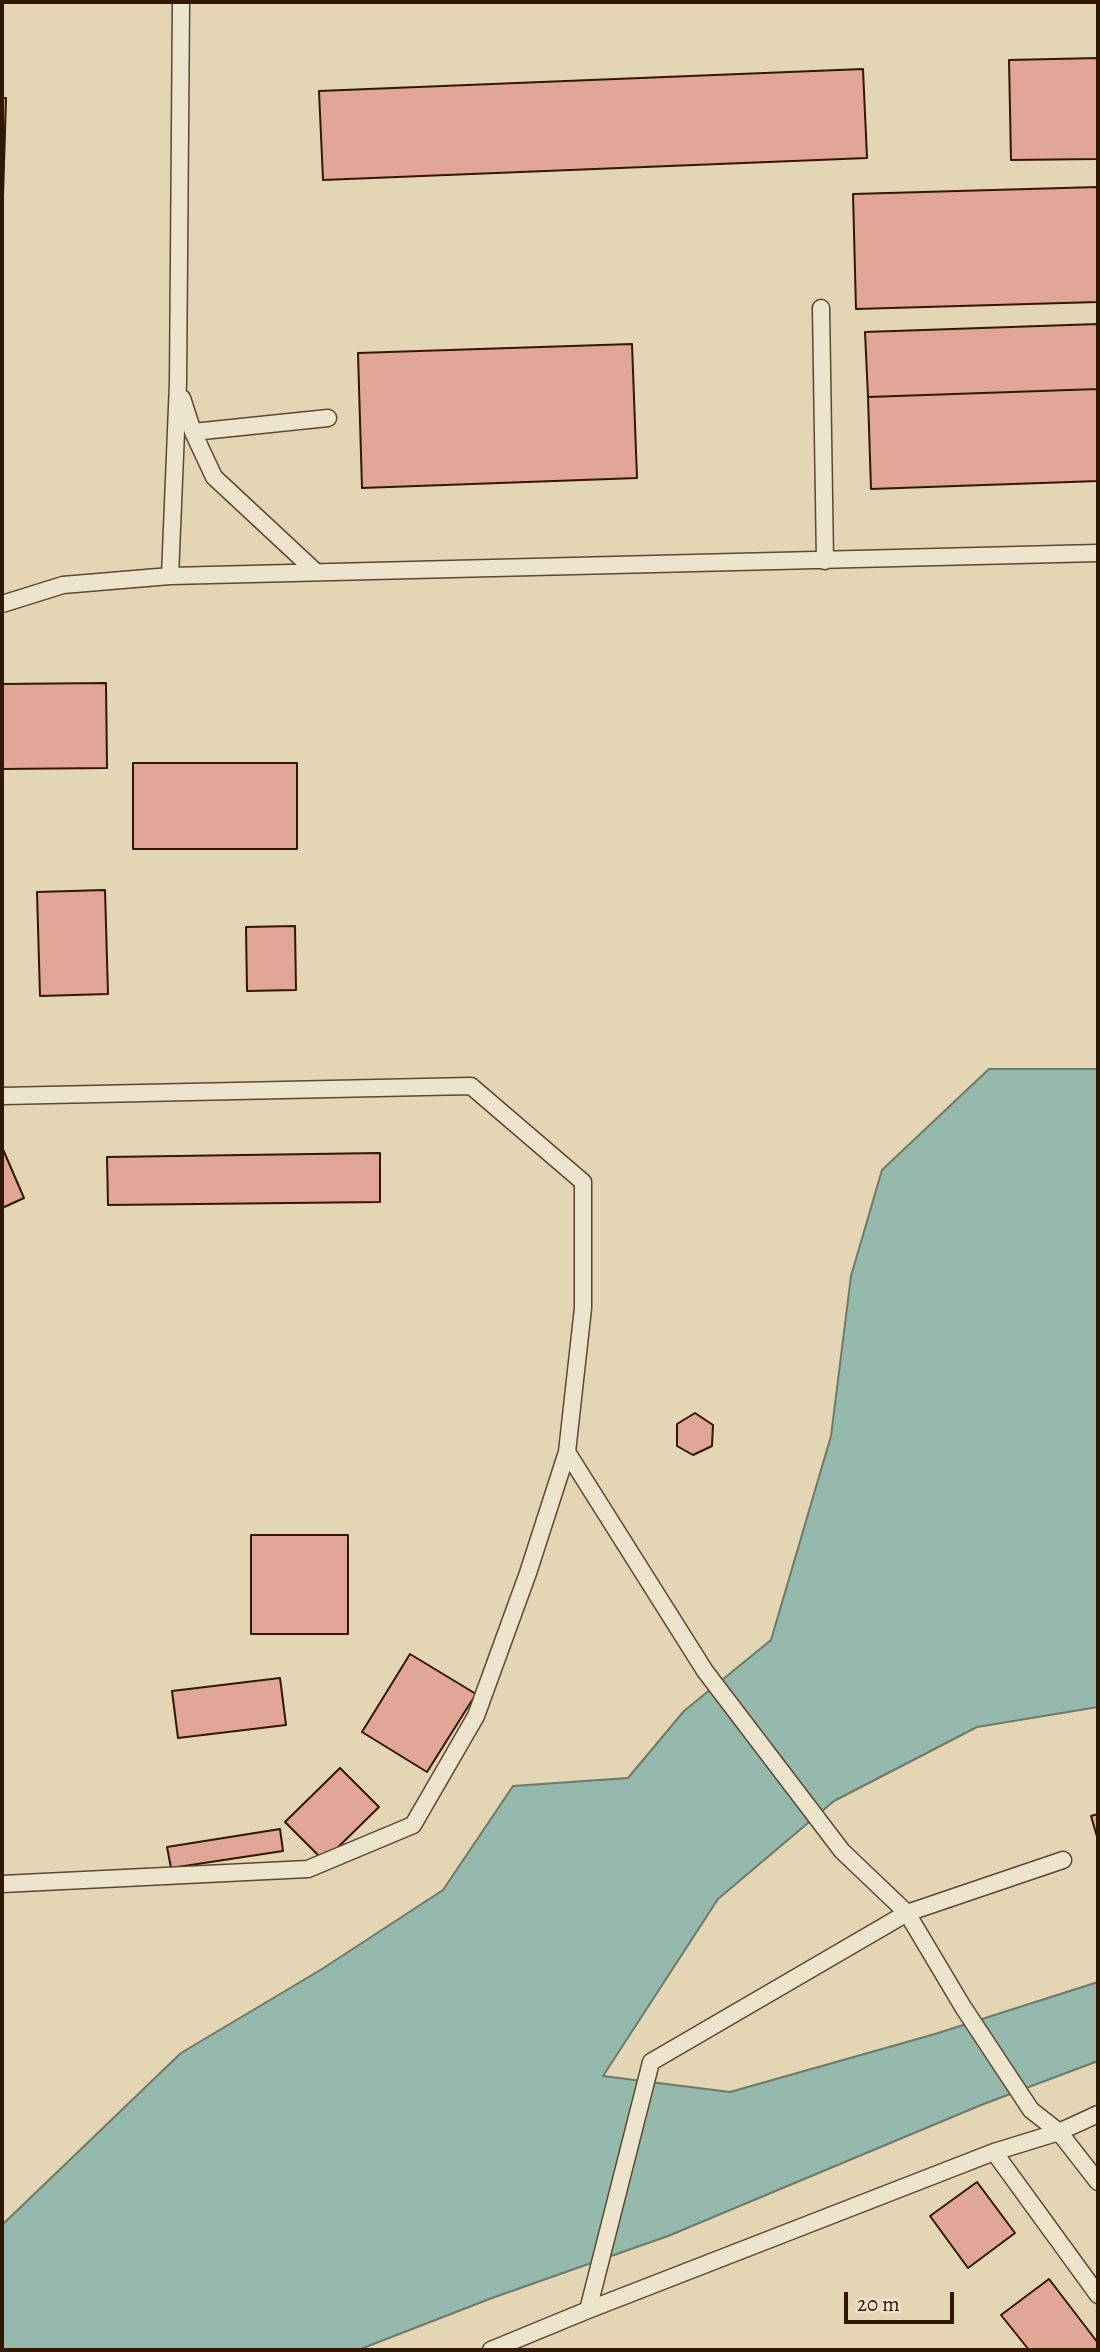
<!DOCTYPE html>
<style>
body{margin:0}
#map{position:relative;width:1100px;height:2352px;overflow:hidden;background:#e4d5b4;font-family:Alegreya,serif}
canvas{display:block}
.frame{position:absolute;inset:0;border:4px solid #301803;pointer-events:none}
.scale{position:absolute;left:844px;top:2292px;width:110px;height:32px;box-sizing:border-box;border:4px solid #301803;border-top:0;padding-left:9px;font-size:21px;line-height:24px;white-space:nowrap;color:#301803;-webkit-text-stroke:5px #ede4ce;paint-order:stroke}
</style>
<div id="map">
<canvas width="1100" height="2352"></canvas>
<div class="frame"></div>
<div class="scale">20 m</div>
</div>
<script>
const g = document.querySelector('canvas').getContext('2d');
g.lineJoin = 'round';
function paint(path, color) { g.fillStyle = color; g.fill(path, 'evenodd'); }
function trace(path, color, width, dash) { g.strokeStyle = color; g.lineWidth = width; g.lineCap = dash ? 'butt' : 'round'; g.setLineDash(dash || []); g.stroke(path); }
const water = new Path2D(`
 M989 1069H1098V1707L977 1727 834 1801 718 1899 603 2076 730 2092 935 2034 1098 1982V2061L981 2105 668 2236 492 2298 358 2350H2V2225L181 2053 322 1969 443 1890 513 1786 628 1778 684 1711 771 1640 831 1436 851 1276 882 1170Z`);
paint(water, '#95b9ad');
trace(water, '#6d7969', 2);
const building = new Path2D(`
 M1098 58V159L1011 160 1009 60Z
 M863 69 867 158 323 180 319 91Z
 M2 98H6L2 230Z
 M1098 187V302L856 309 853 194Z
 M1098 324V389L868 397 865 332Z
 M632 344 637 478 362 488 358 353Z
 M1098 389V481L871 489 868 397Z
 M106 683 107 768 2 769V684Z
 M133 763H297V849H133Z
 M105 890 108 994 40 996 37 892Z
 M295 926 296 990 247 991 246 927Z
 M2 1147 24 1198 2 1208Z
 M380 1153V1202L108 1205 107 1157Z
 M695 1413 713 1425 712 1446 693 1455 677 1446V1424Z
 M251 1535H348V1634H251Z
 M410 1654 476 1694 427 1772 362 1732Z
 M280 1678 286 1725 178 1738 172 1691Z
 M340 1768 379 1807 324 1861 285 1822Z
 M1098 1814V1840L1091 1816Z
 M280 1829 283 1851 171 1868 167 1847Z
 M977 2182 1015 2233 968 2268 930 2216Z
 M1049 2279 1098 2343V2350H1029L1001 2315Z`);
paint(building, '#e2a697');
trace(building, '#301803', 2);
const service = new Path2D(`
 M821 308 825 561
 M182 398 193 432 214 477 316 572
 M193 432 328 418
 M170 576 178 383 181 2
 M2 604 63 585 170 576 1098 553
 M2 1096 471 1086 583 1182V1308L567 1452 528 1573 476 1716 413 1825 308 1869 2 1884
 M567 1452 705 1671 842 1851 907 1913 963 2007 1031 2110 1059 2132 1098 2182
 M994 2152 1098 2295
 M588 2310 651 2062 907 1913 1063 1860
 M491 2350 588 2310 994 2152 1059 2132 1098 2114`);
trace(service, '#5d472f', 19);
trace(service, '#ede4ce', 16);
</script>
